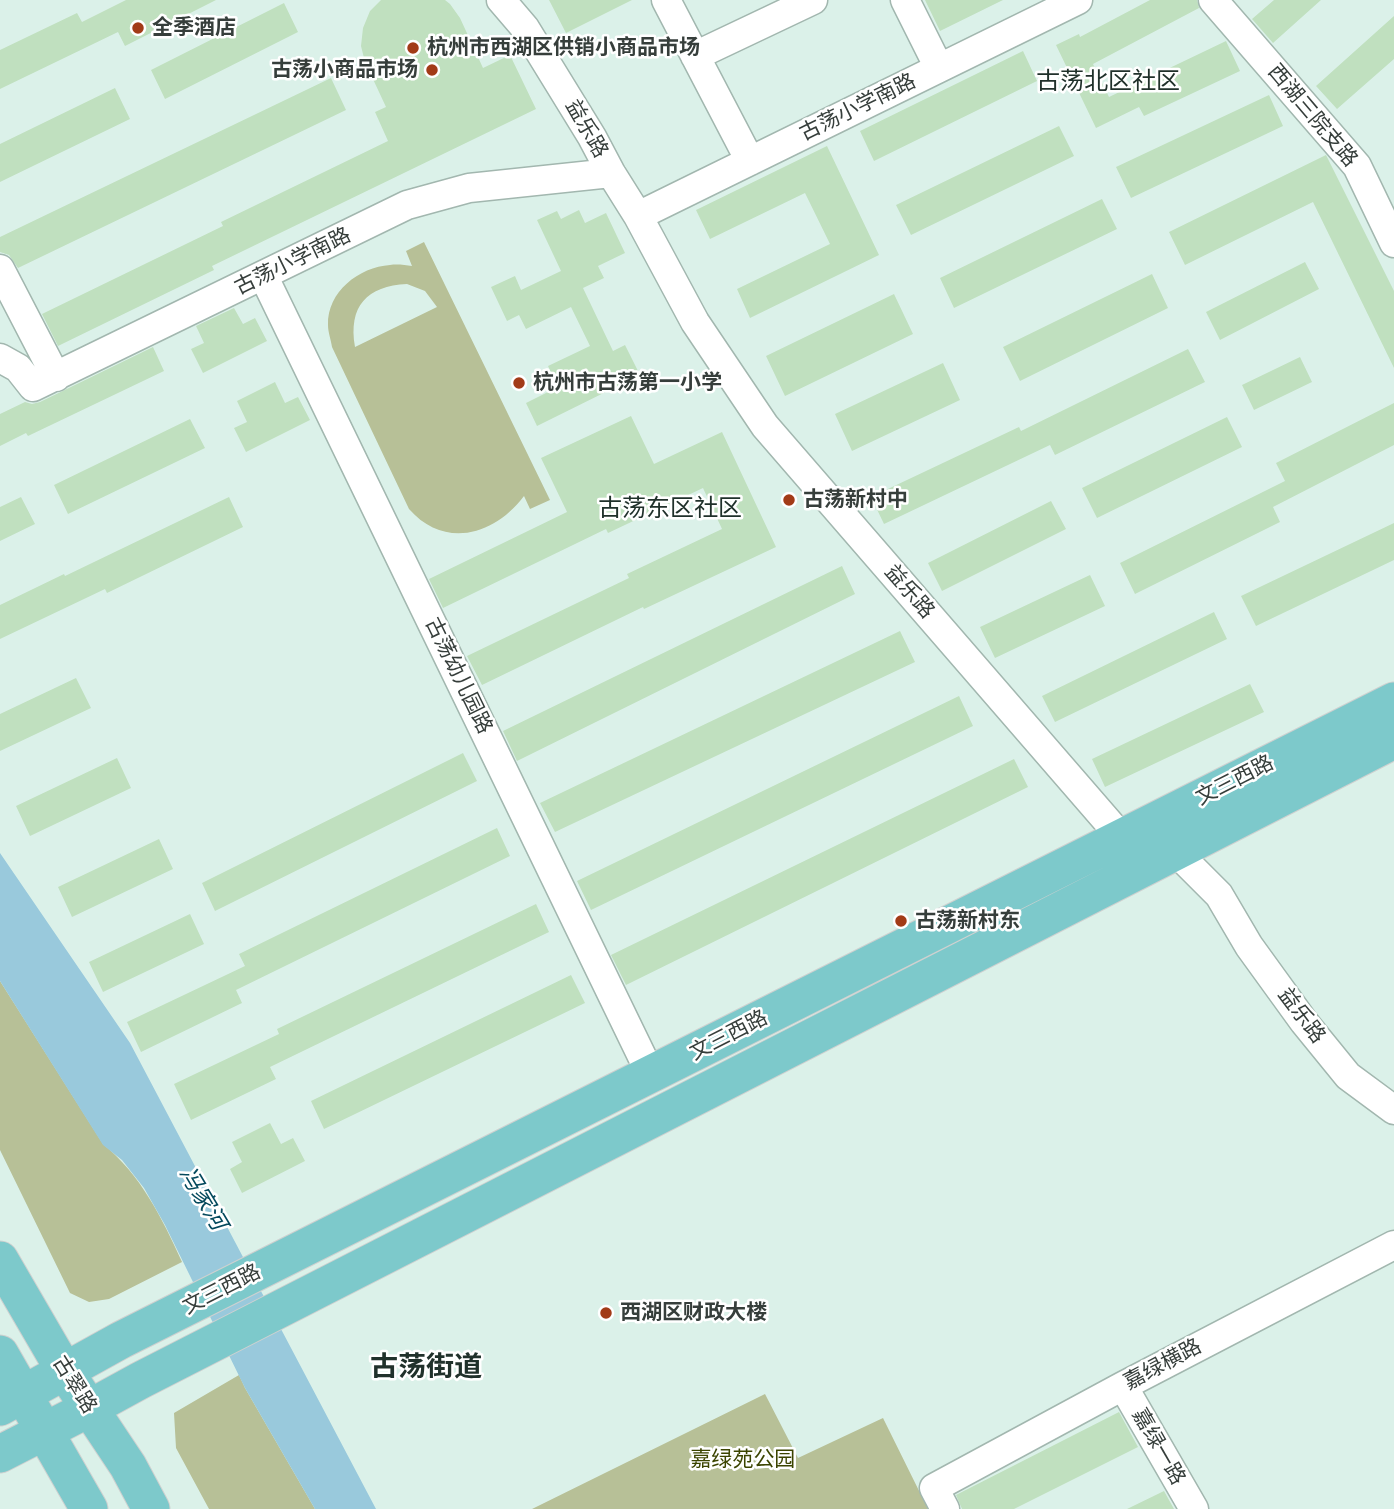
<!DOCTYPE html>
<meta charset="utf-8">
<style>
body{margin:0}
canvas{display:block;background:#dbf1e9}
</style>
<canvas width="1394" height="1509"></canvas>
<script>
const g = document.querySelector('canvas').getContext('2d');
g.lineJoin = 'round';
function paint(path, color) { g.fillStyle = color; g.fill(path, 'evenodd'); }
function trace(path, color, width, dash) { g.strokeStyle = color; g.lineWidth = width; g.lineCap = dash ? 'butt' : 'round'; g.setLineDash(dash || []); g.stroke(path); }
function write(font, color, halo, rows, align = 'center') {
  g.font = font + ' "Space Grotesk","Noto Sans SC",sans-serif'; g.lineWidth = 5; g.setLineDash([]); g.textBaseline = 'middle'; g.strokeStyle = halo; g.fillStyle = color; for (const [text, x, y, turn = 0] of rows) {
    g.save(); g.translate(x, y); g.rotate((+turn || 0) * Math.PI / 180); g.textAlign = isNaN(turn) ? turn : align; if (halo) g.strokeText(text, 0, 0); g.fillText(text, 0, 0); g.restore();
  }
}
paint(new Path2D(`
 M424 242 550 500 530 509 524 496C494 536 444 549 409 509L332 347C331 340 328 332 328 325 327 292 359 267 390 265 397 264 405 265 412 266L406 251ZM407 284 425 291 437 307 355 347C348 306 367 286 407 284Z
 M0 981 103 1144C141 1175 162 1218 182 1262L109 1299 89 1302 70 1293 0 1150Z
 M239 1375 245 1388 315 1509H209L176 1448 174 1413Z
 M765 1394 798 1458 883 1418 928 1509H532Z`), '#b7c097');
paint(new Path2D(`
 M0 853 130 1043 376 1509H315L245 1388 165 1225 144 1188 122 1160 103 1145 0 981Z`), '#99c9dc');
paint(new Path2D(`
 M126 0H216L125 46 118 32 0 89V50L77 13 82 22Z
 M381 0H445L450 4 460 18 483 68 510 55 536 109 212 266 214 270 58 346 42 314 223 226 221 222 388 141 375 112 386 107 365 62 361 46 363 28 370 11Z
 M549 0H632L566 33Z
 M925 0H1003L940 31Z
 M1150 0H1197L1199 8 1093 64 1109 97 1226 41 1240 71 1144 116 1139 107 1096 128 1056 45 1079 34 1080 37Z
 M1274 0H1321L1273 43 1252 19Z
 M284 3 298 32 165 99 151 70Z
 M1394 16V59L1337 109 1316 86Z
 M1023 51 1037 81 874 161 860 131Z
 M331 78 346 110 18 268 9 255 0 252V237Z
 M115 88 130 119 0 182V144Z
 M1269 95 1283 126 1131 198 1116 167Z
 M1059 126 1074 156 911 235 896 205Z
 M827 146 879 255 750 318 737 289 830 244 805 193 710 239 696 210Z
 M1326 155 1394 291V368L1313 202 1185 265 1169 232Z
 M1102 199 1117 229 954 308 940 278Z
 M579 210 585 223 606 213 625 253 598 266 604 278 583 288 613 351 625 345 640 375 537 426 526 403 558 387 548 366 590 346 571 307 526 329 519 315 507 321 491 287 515 276 521 290 561 271 537 220 557 211 561 219Z
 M1305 262 1319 289 1220 340 1206 312Z
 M1152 274 1168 308 1020 381 1003 347Z
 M894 294 913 334 785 396 766 356Z
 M234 308 243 324 255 318 267 341 203 373 191 349 204 343 196 326Z
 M153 347 164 371 28 436 26 433 0 446V414L25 402 32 404 40 402Z
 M1188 349 1205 382 1055 455 1050 445 884 524 871 497 1019 427 1021 431Z
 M1300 357 1312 382 1254 410 1242 385Z
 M943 363 960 400 852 451 835 414Z
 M275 382 285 403 298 397 310 420 246 452 234 428 247 422 237 401Z
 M1394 403V445L1273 507 1280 522 1135 594 1120 563 1285 481 1276 463Z
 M631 416 654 464 722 432 776 547 644 609 643 607 482 685 467 656 629 578 627 574 722 529 703 488 608 533 606 529 443 608 429 579 567 512 541 458Z
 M1227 417 1242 447 1097 518 1082 488Z
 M190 419 205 448 68 514 54 485Z
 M21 497 35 524 0 541V507Z
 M229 497 243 527 107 593 105 589 0 639V605L64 574 65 576Z
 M1051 501 1066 529 942 591 928 563Z
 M1394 523V560L1256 626 1241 596Z
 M842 566 855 594 517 761 503 731Z
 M1090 575 1105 606 995 658 980 627Z
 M1214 612 1227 639 1055 722 1042 696Z
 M900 631 915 662 555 832 540 803Z
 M76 678 91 708 0 751V714Z
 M1250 684 1264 712 1105 787 1092 759Z
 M959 696 973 726 591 910 577 881Z
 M463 753 477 781 215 911 202 883Z
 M117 758 131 788 30 836 16 806Z
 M1014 759 1028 787 626 985 611 955Z
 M497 828 510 856 236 990 242 1003 141 1052 127 1022 245 966 239 954Z
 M159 839 173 869 72 917 58 887Z
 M536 904 549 932 270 1067 276 1079 191 1120 174 1084 279 1034 277 1029Z
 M190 914 204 944 103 992 89 962Z
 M571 975 585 1003 324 1129 311 1101Z
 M270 1123 281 1144 293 1138 305 1161 242 1193 230 1169 242 1162 232 1142Z
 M1119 1412 1138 1447 1014 1509H962L956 1495Z
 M1164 1491 1174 1509H1127Z`), '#c0e0bf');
const minor = new Path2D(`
 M501 0 525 28 592 137 611 173 638 216 695 322 765 426 1122 838 1175 851 1219 895 1249 946 1304 1022 1348 1076 1394 1110
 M666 0 750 161
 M905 0 939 68
 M1213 0 1357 166 1394 243
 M695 56 813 0
 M638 216 1078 0
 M0 269 56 377
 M264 277 651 1075
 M0 358 18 368 33 387 407 205 469 188 611 173
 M1123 1386 1194 1509
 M945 1509 934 1488 1123 1386 1394 1245`);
const major = new Path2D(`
 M0 1260 64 1370 128 1466 151 1509
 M0 1354 89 1509
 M0 1407 121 1340 1394 701
 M0 1454 88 1409 141 1380 1394 740`);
trace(minor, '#a2b7af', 31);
trace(major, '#cfd1d0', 39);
trace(minor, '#fff', 28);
trace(major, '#7dc9cb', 37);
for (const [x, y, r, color] of [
 [138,28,7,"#a23b17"],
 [413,48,7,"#a23b17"],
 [432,70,7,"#a23b17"],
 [519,383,7,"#a23b17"],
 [789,500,7,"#a23b17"],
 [901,921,7,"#a23b17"],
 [606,1313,7,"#a23b17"]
]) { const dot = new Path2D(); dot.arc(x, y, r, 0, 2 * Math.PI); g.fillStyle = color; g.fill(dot); trace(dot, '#fff', 2.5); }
write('bold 21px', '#363e3b', '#fff', [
 ["全季酒店",152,28],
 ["杭州市西湖区供销小商品市场",427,48],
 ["古荡小商品市场",418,70,"right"],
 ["杭州市古荡第一小学",533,383],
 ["古荡新村中",803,500],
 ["古荡新村东",915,921],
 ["西湖区财政大楼",620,1313]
], 'left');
write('21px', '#363e3b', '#fff', [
 ["古荡小学南路",858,108,-26],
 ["西湖三院支路",1312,116,50],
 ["益乐路",586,129,60],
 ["古荡小学南路",293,262,-26],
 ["益乐路",909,592,49],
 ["古荡幼儿园路",458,676,64],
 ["文三西路",1235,781,-27],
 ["益乐路",1301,1016,53],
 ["文三西路",729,1036,-27],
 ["文三西路",222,1290,-27],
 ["嘉绿横路",1163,1365,-28],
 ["古翠路",74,1385,58],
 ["嘉绿一路",1158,1447,60]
]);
write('21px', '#3b4400', '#fff', [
 ["嘉绿苑公园",743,1460]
]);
write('italic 23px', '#04495d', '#fff', [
 ["冯家河",202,1199,59]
]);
write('24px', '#20312b', '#fff', [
 ["古荡北区社区",1108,82],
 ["古荡东区社区",670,509]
]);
write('bold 28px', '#20312b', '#fff', [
 ["古荡街道",426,1368]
]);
</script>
